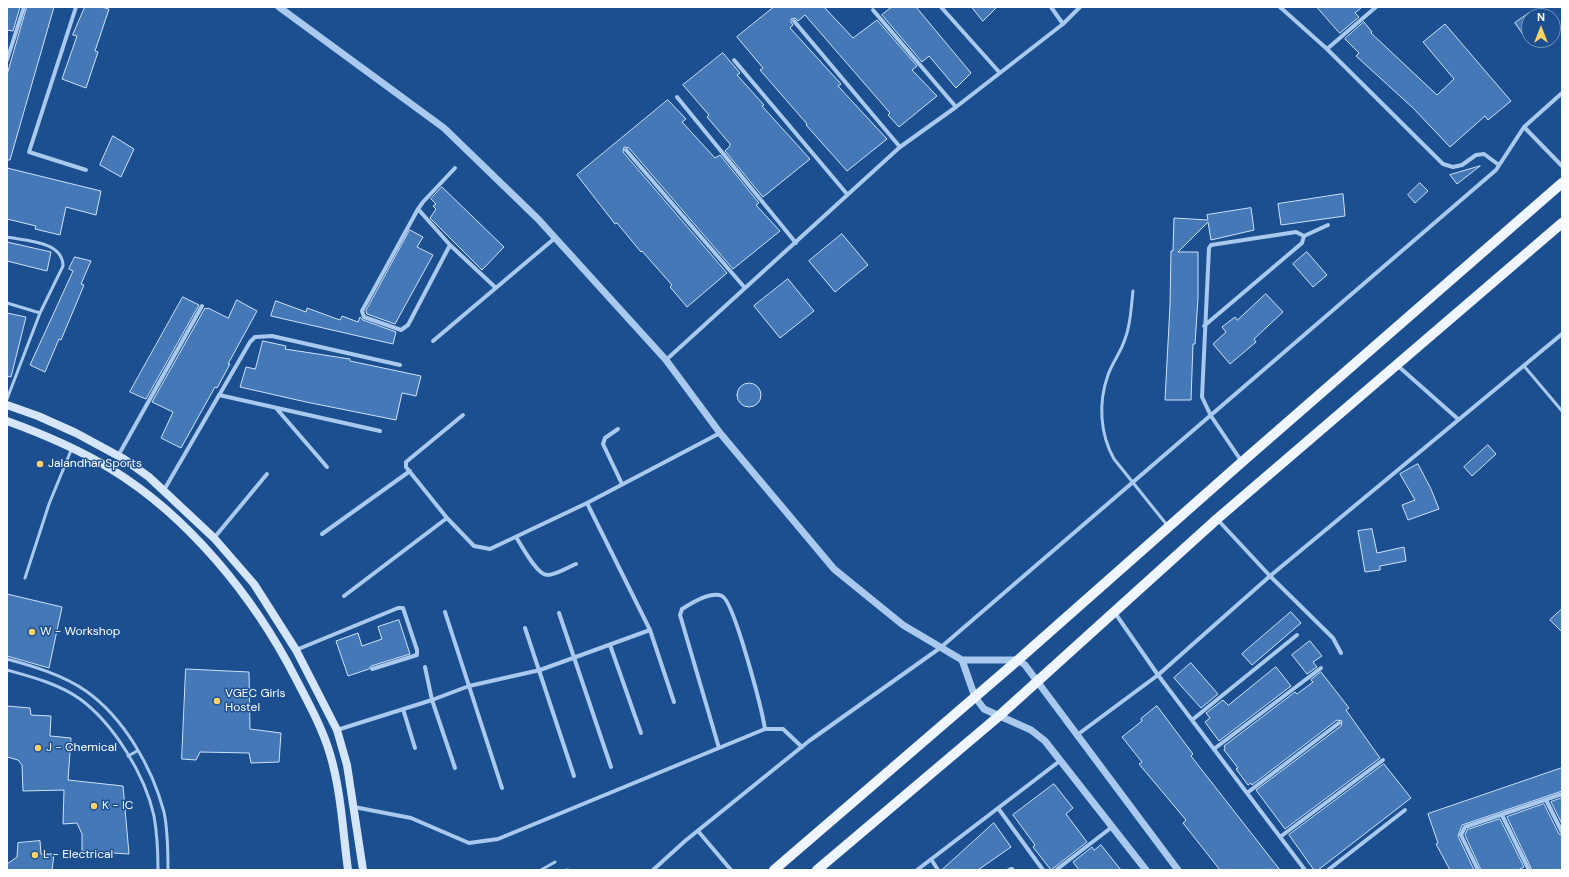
<!DOCTYPE html>
<style>
body{margin:0}
#map{position:relative;width:1569px;height:877px;overflow:hidden;background:#1b4f8f;font-family:"DM Sans",sans-serif}
canvas{display:block}
.frame{position:absolute;inset:0;border:8px solid #fff;pointer-events:none}
.north{position:absolute;left:1521px;top:8px;width:40px;height:40px;box-sizing:border-box;background:#1b4f8f;border:1px solid #7695bc;border-radius:50%;rotate:0deg;font-size:11px;font-weight:700;line-height:16px;text-align:center;color:#fff}
.north::after{content:'';display:block;margin:auto;width:14px;height:18px;background:#ffd166;clip-path:polygon(50% 0,100% 100%,50% 72%,0 100%)}
</style>
<div id="map">
<canvas width="1569" height="877"></canvas>
<div class="frame"></div>
<div class="north">N</div>
</div>
<script>
const g = document.querySelector('canvas').getContext('2d');
g.lineJoin = 'round';
function paint(path, color) { g.fillStyle = color; g.fill(path, 'evenodd'); }
function trace(path, color, width, dash) { g.strokeStyle = color; g.lineWidth = width; g.lineCap = dash ? 'butt' : 'round'; g.setLineDash(dash || []); g.stroke(path); }
function write(font, color, halo, rows, align = 'center') {
  g.font = font + ' "DM Sans",sans-serif'; g.lineWidth = 3; g.setLineDash([]); g.textBaseline = 'middle'; g.strokeStyle = halo; g.fillStyle = color; for (const [text, x, y, turn = 0] of rows) {
    g.save(); g.translate(x, y); g.rotate((+turn || 0) * Math.PI / 180); g.textAlign = isNaN(turn) ? turn : align; if (halo) g.strokeText(text, 0, 0); g.fillText(text, 0, 0); g.restore();
  }
}
const building = new Path2D(`
 M7 7H20L13 31 7 30Z
 M27 7H54L10 160H7V75Z
 M85 7H101L109 9 95 51 98 52 86 88 62 79 77 36 73 35Z
 M774 7H824L853 38 877 20 917 66 912 70 937 96 899 127 888 115 890 113 805 15 798 21 795 18 791 19V22L793 25 790 28 841 84 838 86 887 139 847 171 806 125 807 124 760 70 763 68 737 37Z
 M892 7H916L971 73 956 88 929 56 922 62 882 15Z
 M972 7H997L983 21Z
 M1317 7H1362L1355 13 1359 17 1340 33Z
 M1529 13V43L1515 23Z
 M1364 22 1372 32 1371 33 1437 95 1454 79 1423 42 1445 24 1511 101 1488 120 1485 116 1450 147 1413 108 1356 56 1359 53 1345 39Z
 M723 53 740 73 737 75 764 105 762 106 810 159 763 197 725 151 730 146V144L707 117 709 115 683 85Z
 M668 100 686 119 682 122 715 158 720 155 759 203 756 205 780 231 733 269 629 148 624 147 623 152 727 273 687 307 670 287 672 285 642 251 641 252 617 223 615 224 577 175Z
 M113 136 134 149 121 177 100 165Z
 M1480 166 1457 184 1450 175Z
 M7 168 101 191 96 215 66 207 60 235 35 229 36 226 7 219Z
 M1420 183 1428 191 1415 203 1408 195Z
 M442 187 504 247 482 270 430 218 436 209 433 206 436 204 431 199Z
 M1343 194 1345 216 1281 225 1278 204Z
 M1251 208 1254 230 1211 240 1208 222 1178 252H1198V298L1195 344H1193L1191 400H1165L1170 305 1171 251H1173L1174 218 1208 220 1207 215Z
 M410 230 423 237 417 247 433 255 395 324 367 314 366 311Z
 M842 234 868 265 835 292 809 261Z
 M7 242 51 252 47 271 7 261Z
 M1307 252 1327 275 1313 287 1293 264Z
 M75 257 91 261 81 284 84 285 74 309 61 340 59 339 45 372 30 365 73 271 69 269Z
 M788 279 814 311 780 338 754 306Z
 M1266 294 1283 312 1254 339 1256 342 1230 364 1213 344 1226 332 1222 327 1235 317 1237 320Z
 M183 297 199 305 146 399 141 397 130 392Z
 M237 300 257 311 228 364H230L217 388 215 387 181 448 161 438 173 412 152 402 205 308 207 309 208 308 228 318Z
 M276 301 306 312 307 308 340 320 342 316 358 322 360 317 363 320 396 332 393 344 271 316Z
 M7 313 26 317 11 377 7 376Z
 M263 341 286 346 285 349 350 359V361L421 376 416 396 402 393 396 420 306 402 240 387 246 367 255 369Z
 M737 395a12 12 0 1 1 24 0a12 12 0 1 1-24 0Z
 M1488 445 1496 454 1472 476 1464 467Z
 M1418 464 1431 489 1439 509 1408 520 1402 505 1415 500 1400 474Z
 M1372 529 1377 553 1404 547 1406 561 1380 566V570L1365 572 1358 531Z
 M7 594 62 607 49 668 7 656Z
 M1562 609V632L1550 620Z
 M1291 612 1301 623 1252 665 1242 654Z
 M399 620 410 654 371 666 369 669 348 676 336 641 358 633 362 646 382 639 378 627Z
 M1310 641 1322 656 1313 662 1317 667 1307 674 1292 655Z
 M1191 663 1218 694 1201 708 1174 678Z
 M1276 667 1291 686 1219 741 1205 722 1210 718 1206 713 1223 700 1228 705Z
 M186 669 249 672 250 729 281 733 279 762 251 763 249 753 200 752 196 760 182 759Z
 M1321 672 1349 708 1346 710 1380 758 1285 829 1256 790 1341 726 1342 721 1337 720 1252 785 1251 783 1248 785 1236 769 1238 768 1224 750 1225 748 1224 746 1295 692 1297 694 1313 682 1311 680Z
 M7 706 30 708 31 715 51 716 50 736 71 738 68 780 123 786 129 854 82 851V834L77 823 63 824 64 790 23 791 22 765 18 760 7 757Z
 M1157 706 1193 754 1191 756 1280 870H1220L1183 823 1186 820 1139 764 1142 762 1122 737 1142 721 1141 719Z
 M1384 764 1411 798 1318 870H1314L1289 835Z
 M1562 768V791L1462 825 1458 836 1474 870H1450L1436 844 1438 843 1428 814Z
 M1054 784 1073 808 1066 814 1087 842 1051 870 1033 847 1035 845 1013 815Z
 M1562 798V824L1551 802Z
 M1544 804 1559 834 1562 835V870H1532L1507 817Z
 M1500 819 1524 867 1518 870H1481L1465 835 1467 830Z
 M994 823 1011 847 978 870H942Z
 M40 841 41 854H54L52 870H7V864L17 857 18 843Z
 M1101 845 1121 870H1079L1073 862 1092 847 1094 850Z`);
paint(building, '#4478b7');
trace(building, '#cfe3fa', 1);
trace(new Path2D(`
 M7 237C26 241 63 241 63 266L40 313 7 399
 M1133 291C1131 307 1131 324 1125 339 1121 352 1112 363 1108 375 1098 403 1100 434 1114 459L1167 525
 M7 303 40 313
 M1524 366 1562 411
 M25 578 49 504 72 448
 M7 659C33 666 63 675 86 691 124 718 152 767 164 812 168 831 168 851 168 870
 M7 670C32 677 59 684 80 699 114 724 145 775 154 816 157 833 158 852 158 870
 M128 756 137 751
 M541 870 555 862
 M567 870H568`), '#a9c9ee', 3);
trace(new Path2D(`
 M76 7 29 152 86 170
 M941 7 1000 73
 M1051 7 1063 24
 M1280 7 1327 49 1443 164 1453 167 1462 165 1476 155 1484 154 1499 165
 M873 10 956 107
 M794 21 900 147
 M1327 49 1376 7
 M7 60 24 7
 M734 60 847 194
 M677 97 796 243
 M1524 127 1562 166
 M626 150 745 288
 M455 168 423 202 418 209 450 245 496 288
 M418 209 362 311 364 317 401 330 408 325 450 245
 M1304 236 1328 225
 M1204 326 1302 243 1304 236 1296 232 1211 245 1209 248 1202 397 1211 416 1242 462
 M433 341 555 238
 M666 360 900 147 956 107 1063 24 1080 7
 M1398 366 1458 419
 M219 395 380 431
 M276 408 327 467
 M618 429 605 438 603 444 622 484
 M118 456 202 306
 M164 490 250 342 255 337 272 336 400 365
 M587 503 650 630 674 702
 M447 518 406 467V462L463 415
 M1217 519 1270 576 1333 638 1341 653
 M322 534 410 471
 M516 537C522 546 537 575 547 575 556 575 568 567 576 564
 M214 538 267 474
 M344 596 447 518 474 546 490 549 587 503 720 433
 M445 612 502 788
 M559 613 611 767
 M1115 613 1158 675 1305 870
 M525 628 574 776
 M610 645 641 733
 M296 650 398 608H403L417 650V655L372 669
 M425 667 432 700 455 768
 M403 709 415 748
 M1192 720 1297 635
 M337 730 432 700 469 686 540 670 650 630
 M1077 735 1158 675 1270 576 1562 334
 M719 748 680 615 682 609C692 603 710 591 722 596 734 601 762 710 765 729
 M1214 749 1321 668
 M1247 793 1339 723
 M1546 800 1562 832
 M354 807 411 818 469 843 498 839 765 729H783L802 747
 M998 808 1043 870
 M1502 815 1529 870
 M698 831 731 870
 M1280 837 1383 760
 M931 859 938 870
 M653 870 685 841 809 741 940 648 1496 170 1524 127 1562 93
 M917 870 1061 760
 M1009 870 1012 869
 M1056 870 1112 827
 M1328 870 1405 810
 M1478 870 1461 835 1465 827 1562 794`), '#a9c9ee', 4);
trace(new Path2D(`
 M279 7 444 128 538 219 666 360 720 433 834 569 903 625 962 660H1018L1025 665 1178 870
 M962 660 975 697 984 709 1031 730 1045 741 1146 870`), '#a9c9ee', 7);
trace(new Path2D(`
 M7 405 38 416 76 433 124 459 149 477 214 538 254 584 296 650 337 730 347 765 363 870
 M7 421C43 434 78 449 111 469 188 516 254 597 295 677 308 702 322 727 330 754 341 790 343 833 348 870`), '#d6e6fa', 8);
trace(new Path2D(`
 M774 870 1018 660 1242 462 1562 183
 M817 870 999 716 1217 519 1562 223`), '#f0f6ff', 10);
for (const [x, y, r, color] of [
 [40,464,4,"#ffd166"],
 [32,632,4,"#ffd166"],
 [217,701,4,"#ffd166"],
 [38,748,4,"#ffd166"],
 [94,806,4,"#ffd166"],
 [35,855,4,"#ffd166"]
]) { const dot = new Path2D(); dot.arc(x, y, r, 0, 2 * Math.PI); g.fillStyle = color; g.fill(dot); trace(dot, '#1b4f8f', 1.5); }
write('12px', '#fff', '#1b4f8f', [
 ["Jalandhar Sports",48,464],
 ["W - Workshop",40,632],
 ["VGEC Girls",225,694],
 ["Hostel",225,708],
 ["J - Chemical",46,748],
 ["K - IC",102,806],
 ["L - Electrical",43,855]
], 'left');
</script>
